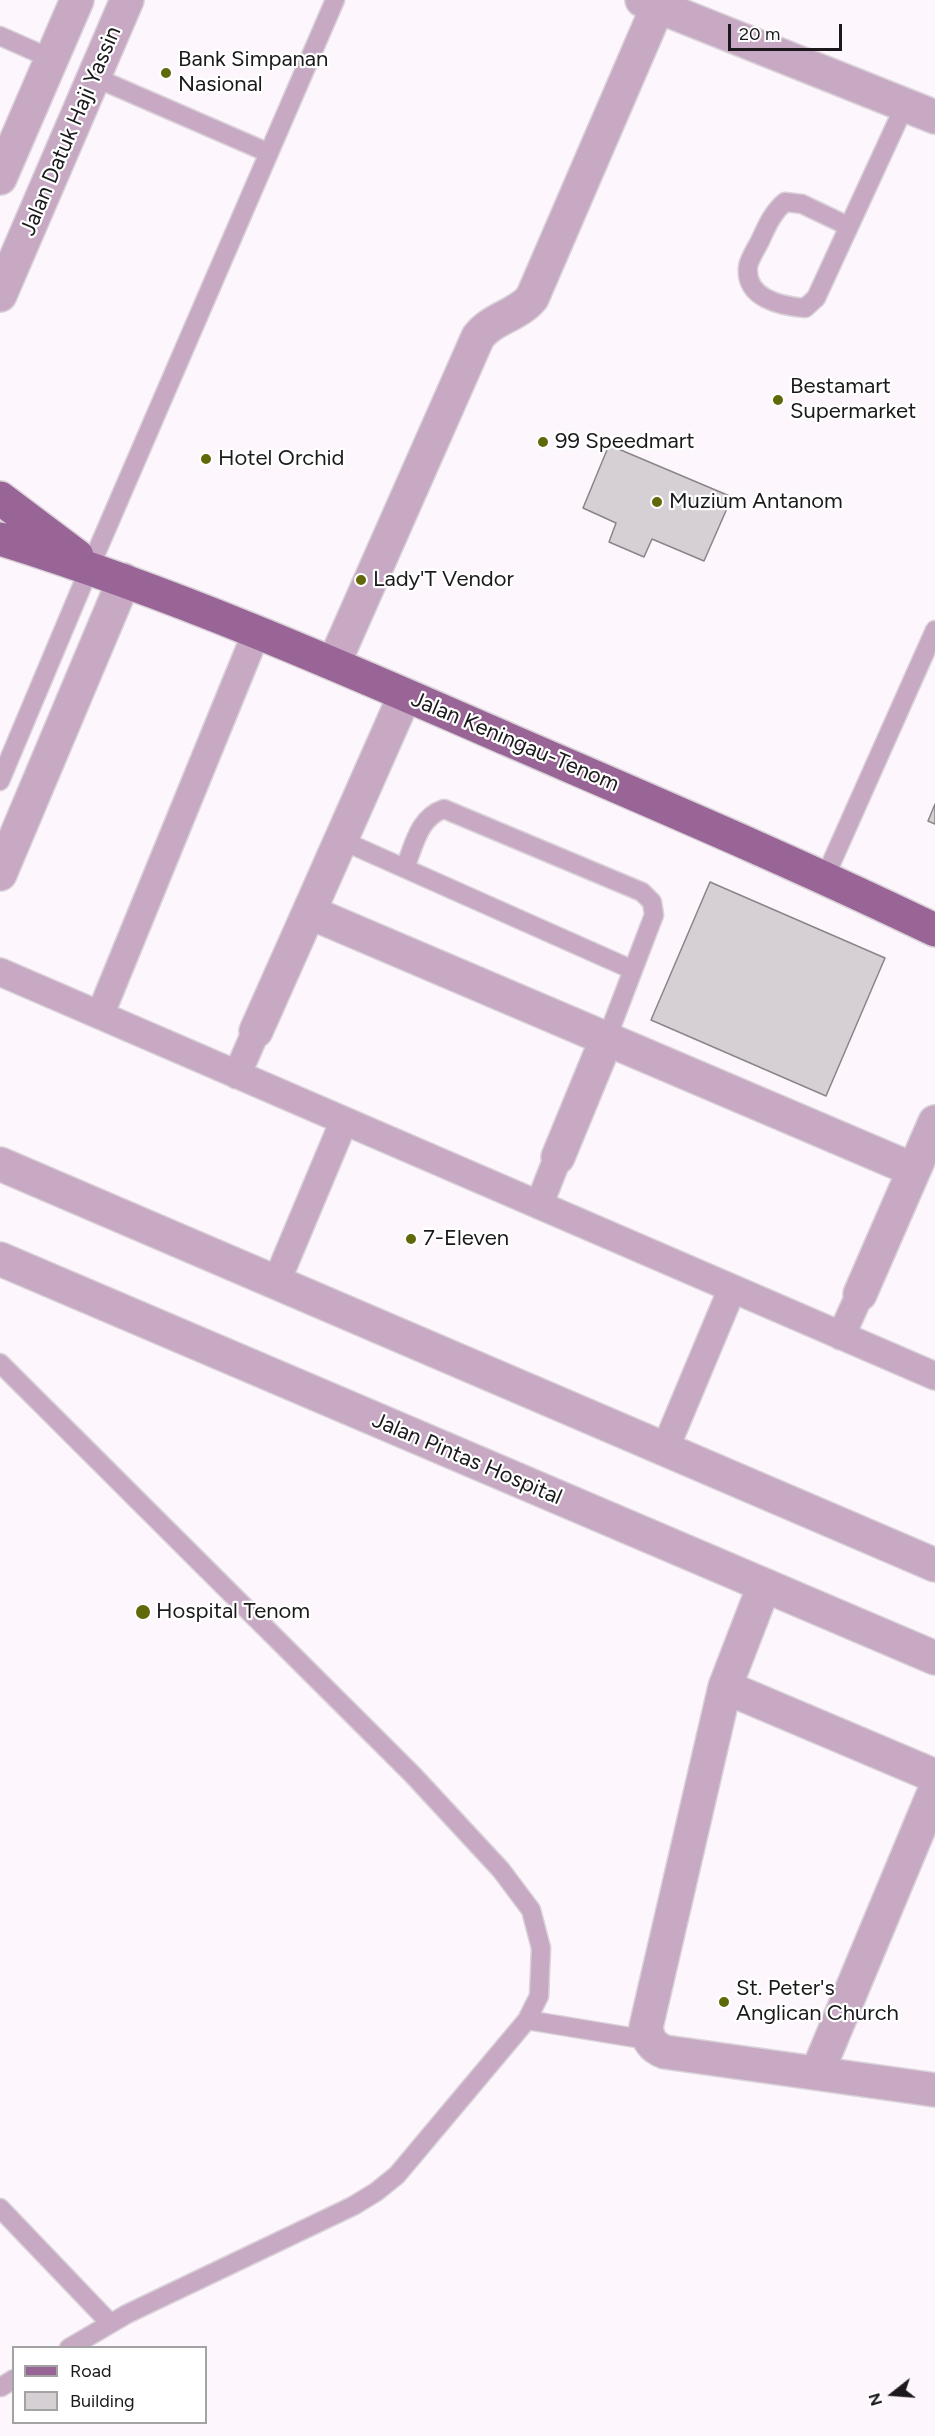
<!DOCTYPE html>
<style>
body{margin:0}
#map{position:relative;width:935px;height:2436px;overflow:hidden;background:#fdf7fd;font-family:Figtree,sans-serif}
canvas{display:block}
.legend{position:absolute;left:12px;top:2346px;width:195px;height:78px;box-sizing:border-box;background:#fff;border:2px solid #a4a3a4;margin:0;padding:8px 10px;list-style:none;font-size:18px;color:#1b191b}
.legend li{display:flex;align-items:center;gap:12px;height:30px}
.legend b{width:30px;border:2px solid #a4a3a4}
.north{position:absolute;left:863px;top:2364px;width:60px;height:60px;-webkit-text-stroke:4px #fff;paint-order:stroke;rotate:253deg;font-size:16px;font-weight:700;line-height:24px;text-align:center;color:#1b191b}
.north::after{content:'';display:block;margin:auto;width:21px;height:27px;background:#1b191b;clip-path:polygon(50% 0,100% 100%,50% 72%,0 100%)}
.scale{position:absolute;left:728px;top:24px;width:114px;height:27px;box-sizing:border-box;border:3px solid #1b191b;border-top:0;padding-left:8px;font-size:18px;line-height:21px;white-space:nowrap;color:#1b191b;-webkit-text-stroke:4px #fff;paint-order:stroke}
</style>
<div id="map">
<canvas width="935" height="2436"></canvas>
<ul class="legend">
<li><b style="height:8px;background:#996596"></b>Road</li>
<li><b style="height:16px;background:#d6d0d5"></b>Building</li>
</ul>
<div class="north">N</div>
<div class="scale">20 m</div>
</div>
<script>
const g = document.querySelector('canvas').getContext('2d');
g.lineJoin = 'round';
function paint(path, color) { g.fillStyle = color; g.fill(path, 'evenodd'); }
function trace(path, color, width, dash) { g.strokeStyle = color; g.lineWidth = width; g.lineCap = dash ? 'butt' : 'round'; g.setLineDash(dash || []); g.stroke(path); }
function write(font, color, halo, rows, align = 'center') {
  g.font = font + ' Figtree,sans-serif'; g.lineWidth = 4.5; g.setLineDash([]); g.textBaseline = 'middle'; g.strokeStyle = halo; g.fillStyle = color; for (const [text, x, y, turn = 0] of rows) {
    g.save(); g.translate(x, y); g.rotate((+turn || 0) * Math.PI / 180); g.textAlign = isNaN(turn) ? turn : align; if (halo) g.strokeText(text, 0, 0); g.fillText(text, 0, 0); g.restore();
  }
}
const building = new Path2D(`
 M609 445 732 497 704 561 652 539 644 557 609 542 616 523 583 508Z
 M935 804V824L928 821Z
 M710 882 885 958 826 1096 651 1020Z`);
paint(building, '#d6d0d5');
trace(building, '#8a8589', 1.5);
const service = new Path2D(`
 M0 36 52 59
 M94 77 269 153
 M848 226 802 204 785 202C772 213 767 226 760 241 756 249 749 259 748 267 745 298 780 306 805 308L816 298 905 105
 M0 781 90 567 335 0
 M341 840 633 970
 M405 868C414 845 419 817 444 809L642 892 652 902 654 915 607 1038
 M825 877 935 630
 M0 1363 413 1775 501 1870 531 1910 541 1948 539 1996 527 2020 397 2175 376 2192 353 2206 127 2314 69 2348
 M527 2020 648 2040
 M0 2208 110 2323
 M1 2387 14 2379`);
const pedestrian = new Path2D(`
 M0 972 935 1376
 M100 1015 257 631
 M237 1075 256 1031
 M539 1205 558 1157
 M276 1283 344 1121
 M841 1336 860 1294
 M665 1449 732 1289`);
const minor = new Path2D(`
 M642 0 935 117
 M0 178 77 0
 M0 295 127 0
 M334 663 478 337C492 318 517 316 532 298L658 6
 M405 695 309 912 914 1170 935 1122
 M0 874 124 580
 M256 1031 309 912
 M558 1157 607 1038
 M0 1164 935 1565
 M0 1259 935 1658
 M860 1294 914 1170
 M764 1586 725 1687 646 2027C648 2040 652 2047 665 2052L935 2090
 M725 1687 935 1776
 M817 2073 935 1790`);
const primary = new Path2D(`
 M0 498 77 556
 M0 539C174 593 340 666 507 739 650 801 794 862 935 930`);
trace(service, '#d9d3d9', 21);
trace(pedestrian, '#d9d3d9', 30);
trace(minor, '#d9d3d9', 36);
trace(primary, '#d9d3d9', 36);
trace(service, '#c7a9c4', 18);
trace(pedestrian, '#c7a9c4', 27);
trace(minor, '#c7a9c4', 33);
trace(primary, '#996596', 33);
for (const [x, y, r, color] of [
 [166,73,6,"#60680a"],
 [778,400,6,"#60680a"],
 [543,442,6,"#60680a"],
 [206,459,6,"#60680a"],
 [657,502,6,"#60680a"],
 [361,580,6,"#60680a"],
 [411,1239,6,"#60680a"],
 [143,1612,8,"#60680a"],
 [724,2002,6,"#60680a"]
]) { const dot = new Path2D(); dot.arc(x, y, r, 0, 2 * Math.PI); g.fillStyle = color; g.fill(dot); trace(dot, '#fff', 2); }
write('22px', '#1b191b', '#fff', [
 ["Bank Simpanan",178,60],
 ["Nasional",178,85],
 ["Bestamart",790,387],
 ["Supermarket",790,412],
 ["99 Speedmart",555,442],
 ["Hotel Orchid",218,459],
 ["Muzium Antanom",669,502],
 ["Lady'T Vendor",373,580],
 ["7-Eleven",423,1239],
 ["Hospital Tenom",156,1612],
 ["St. Peter's",736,1989],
 ["Anglican Church",736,2014]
], 'left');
write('22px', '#1b191b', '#fff', [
 ["Jalan Datuk Haji Yassin",71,131,-67],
 ["Jalan Keningau-Tenom",515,742,23],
 ["Jalan Pintas Hospital",467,1459,23]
]);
</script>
